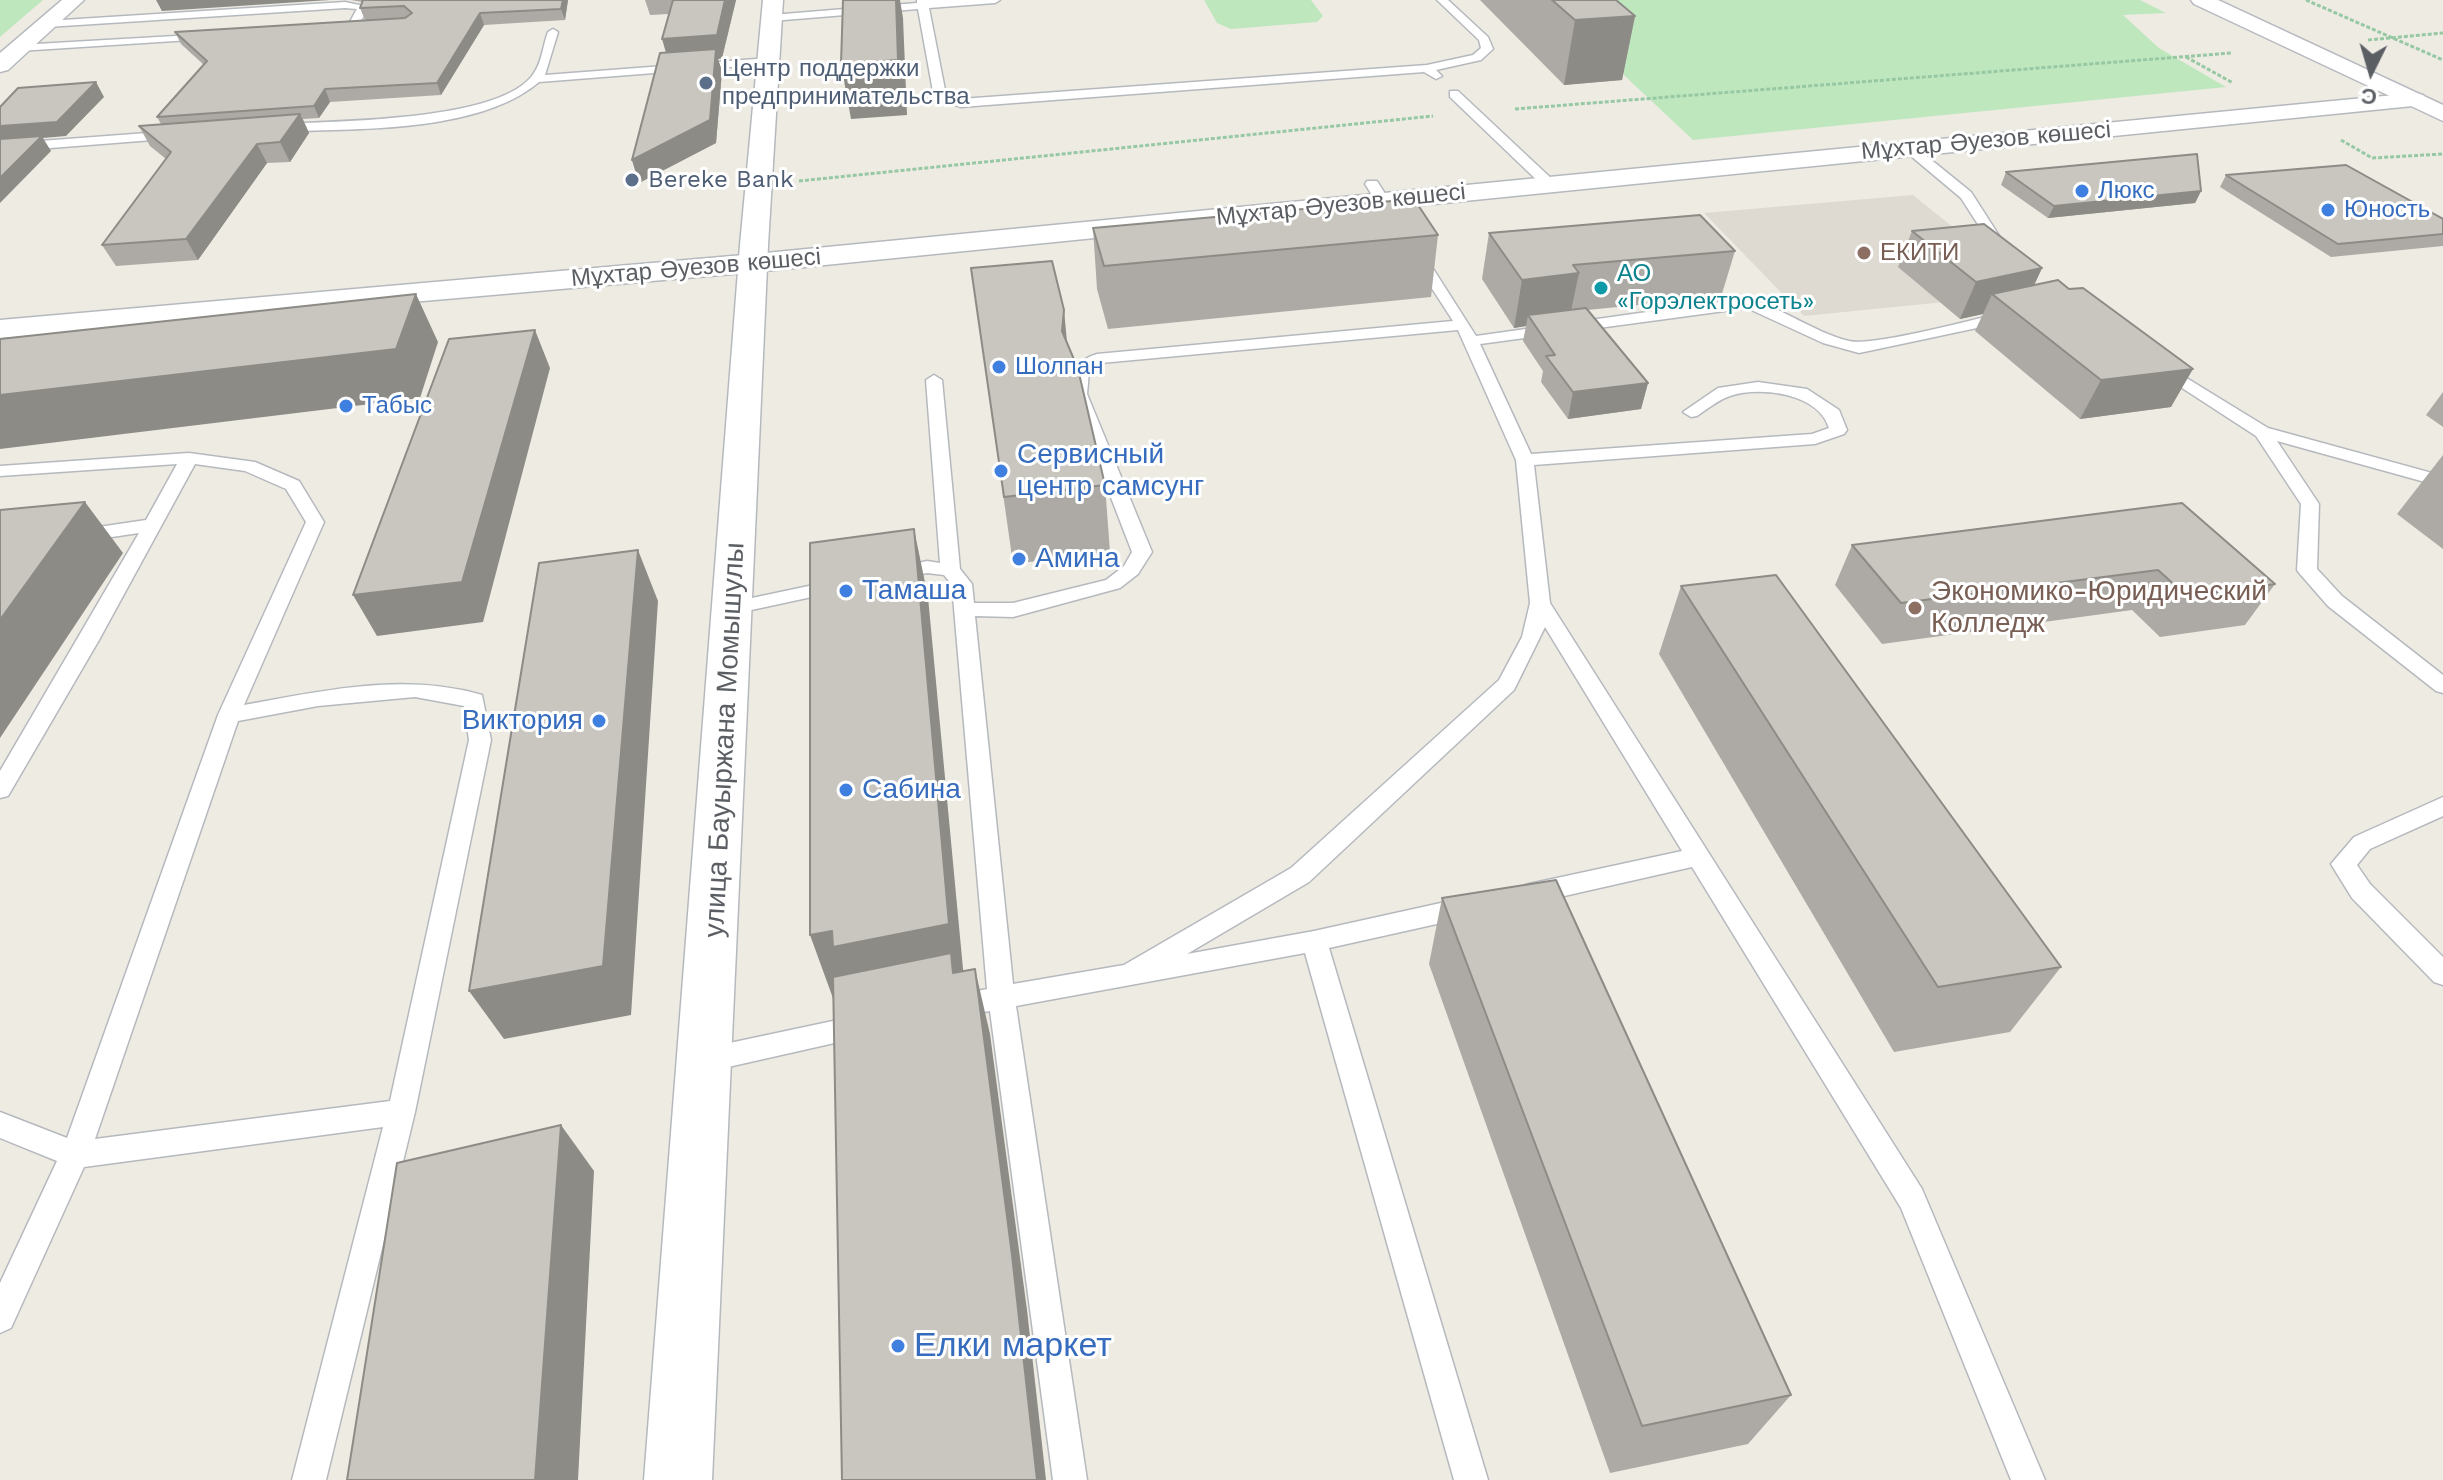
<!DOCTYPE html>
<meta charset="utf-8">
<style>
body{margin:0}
#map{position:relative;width:2443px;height:1480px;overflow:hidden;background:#eeebe3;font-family:"Work Sans",sans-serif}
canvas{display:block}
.north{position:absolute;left:2331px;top:32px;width:80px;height:80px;-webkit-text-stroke:6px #fff;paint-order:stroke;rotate:185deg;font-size:22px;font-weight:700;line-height:32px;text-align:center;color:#5b5f64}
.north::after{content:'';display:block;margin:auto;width:28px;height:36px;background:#5b5f64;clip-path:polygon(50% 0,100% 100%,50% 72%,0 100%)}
</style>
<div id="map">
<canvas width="2443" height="1480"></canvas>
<div class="north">С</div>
</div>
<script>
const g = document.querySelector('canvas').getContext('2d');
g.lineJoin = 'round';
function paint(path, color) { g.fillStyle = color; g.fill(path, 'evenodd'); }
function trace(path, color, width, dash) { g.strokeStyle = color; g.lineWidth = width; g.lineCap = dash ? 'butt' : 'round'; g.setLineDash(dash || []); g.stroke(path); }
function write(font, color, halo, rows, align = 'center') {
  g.font = font + ' "Work Sans",sans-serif'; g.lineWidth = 6; g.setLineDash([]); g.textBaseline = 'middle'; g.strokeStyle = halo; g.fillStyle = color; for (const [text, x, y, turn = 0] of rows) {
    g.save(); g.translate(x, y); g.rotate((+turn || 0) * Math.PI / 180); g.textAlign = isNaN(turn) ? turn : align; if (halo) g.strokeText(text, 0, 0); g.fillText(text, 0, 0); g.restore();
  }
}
paint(new Path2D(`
 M1913 195 2035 293 1804 316 1704 213Z`), '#dedad1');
paint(new Path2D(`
 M0 0H43L0 37Z
 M1204 0H1311L1323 16 1317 22 1231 29 1217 23Z
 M1544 0H2140L2166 13 2123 15 2159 48 2226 87 1693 140Z`), '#bfe7be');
const service = new Path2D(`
 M917 0H1000L995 3 929 8 946 95 961 99 1427 65 1473 55 1481 48 1479 40 1437 0H1448L1488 37 1493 49 1481 60 1436 70 1442 76 1436 79 1424 72 961 107 934 97 918 9 772 21 767 18 772 15 917 3Z
 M345 2 369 7 356 29 347 27 357 9 345 8 47 27 42 24 47 21Z
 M553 29 558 32 545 75 769 58 775 61 769 64 539 82C477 134 355 128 277 132L271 128 277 124C332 121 503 122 534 73 542 62 543 45 548 32Z
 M210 34 211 36 206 39 19 51 13 48 19 45Z
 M1450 91H1458L1554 181V187H1544L1450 97Z
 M174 131 178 132V138L0 152V144Z
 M1905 145H1913L1971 192 2007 248 2005 251H1995L1961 198 1905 151Z
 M1367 181H1377L1400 217 1398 220H1388L1365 184Z
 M1418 252 1425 256 1476 336 1747 298C1783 308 1813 332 1849 341 1871 347 1976 319 2005 312L2013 317 2005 322 1859 353 1823 343 1747 308 1480 344 1531 454 1812 434 1829 428C1818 393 1760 386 1730 396 1718 400 1707 409 1697 416L1691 417 1683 412 1718 388 1758 382 1807 389 1839 410 1847 430 1844 434 1815 444 1534 465 1550 603 1922 1189 2045 1480H2011L1901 1208 1692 867 1529 904 1520 901 1517 894 1520 887 1529 884 1682 851 1545 627 1514 690 1309 882 1187 954 1314 931 1468 897 1477 900 1480 907 1477 914 1468 917 1329 948 1488 1480H1454L1305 953 1016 1006 1087 1480H1053L990 1011 953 1017 944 1014 940 1006 944 998 987 989 952 585 944 575 927 573 895 580 885 574 888 570 927 561 940 563 926 380 934 375 942 380 960 569 972 584 974 603H1013L1106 580 1124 566 1132 552 1071 394C1069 374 1077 360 1097 354L1453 321 1411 256ZM1458 330 1516 460 1530 603 1522 637 1499 680 1291 868 1124 965 1013 984 975 616 1013 617 1120 588 1138 574 1152 552 1087 394 1089 372 1101 363Z
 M2162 363 2268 428 2443 476V487L2277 441 2319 504 2317 569 2342 596 2443 675V693L2436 691 2328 606 2300 574 2297 570 2301 504 2256 436 2156 371V365Z
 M189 453 255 462 299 481 324 522 244 705C322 691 404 672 482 695L491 740 415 1112 326 1480H292L383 1127 84 1167 11 1328 0 1333V1283L57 1161 0 1138V1112L67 1138 218 715 306 522 286 489 245 471 195 464 99 640 8 796 0 798V771L139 533 78 542 69 536 78 530 146 520 177 464 0 476V466ZM415 697 464 706 469 740 390 1101 95 1139 238 721 318 706Z
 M837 580 844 582 847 586 844 590 733 614 723 608 733 602Z
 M2443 797V816L2370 849 2357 865 2370 884 2443 957V985L2434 982 2352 898 2331 864 2354 837Z
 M861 1015 870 1018 874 1026 870 1034 861 1037 706 1072 696 1068 692 1060 696 1052 706 1048Z`);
const minor = new Path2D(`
 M62 0H84L8 70 0 72V53Z
 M763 0H783L768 245 712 1480H644L740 245Z`);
const tertiary = new Path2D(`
 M2415 93 2423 95 2427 100 2423 105 755 272 0 338V320L755 254Z`);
const secondary = new Path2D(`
 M2191 0H2218L2443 105V121L2194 4Z`);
trace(service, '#b5b9be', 3);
trace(minor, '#b5b9be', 3);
trace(tertiary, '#b5b9be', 3);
trace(secondary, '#b6bac0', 3);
trace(new Path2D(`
 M2306 0 2443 60
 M2368 40 2443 33
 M2186 57 2233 83
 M1515 109 2231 53
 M2341 140 2372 158 2443 154
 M799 181 1433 116`), '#96c8a3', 3, [4, 2]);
paint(service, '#fff');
paint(minor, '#fff');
paint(tertiary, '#fff');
paint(secondary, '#fff');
paint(new Path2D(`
 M351 0H568L565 20 484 25 441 95 330 102 319 118 303 119 309 133 290 162 267 163 198 260 116 266 102 245 166 159 150 146 139 126 161 124 157 117 204 65 181 44 175 32 365 20 360 8 362 2Z
 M645 0H736L722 58 718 59 722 71 716 143 639 183 632 160 666 53 669 14 650 15Z
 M1480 0H1616L1635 16 1622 80 1564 85Z
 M2006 172 2201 191 2195 203 2048 218 2001 185Z
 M2226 175 2443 219V246L2331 257 2220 187Z
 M1093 228 1438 235 1431 297 1108 329 1097 289Z
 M1912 231 2042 268 2034 285 2171 407 2080 419 1975 331 1983 314 1960 319 1898 267Z
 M1489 233 1735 251 1721 297 1587 310 1648 383 1641 409 1568 419 1541 382 1543 371 1523 341 1526 326 1514 328 1482 279Z
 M971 268 1067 342 1105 485 1110 552 1013 564Z
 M2443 392V427L2426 415Z
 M2443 455V549L2397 514Z
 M2182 503 2275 584 2245 625 2160 637 2132 610 1882 644 1835 585 1852 545Z
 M1681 586 2061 967 2010 1032 1894 1052 1659 654Z
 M1442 898 1791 1395 1748 1444 1610 1473 1429 964Z`), '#adaaa5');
paint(new Path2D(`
 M156 0H330L162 11Z
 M563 0H568L565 20 561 9Z
 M725 0H736L722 58 718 59 722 71 716 143 639 183 632 160 669 63 662 39Z
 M896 0H900L903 18 907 115 851 119 841 64Z
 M480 13 484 25 441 95 437 83Z
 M1635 16 1622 80 1564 85 1575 20Z
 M96 82 104 97 66 136 43 138 51 151 0 203V126Z
 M325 89 330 102 319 118 314 106Z
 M300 114 309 133 290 162 280 142Z
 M257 144 267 163 198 260 186 239Z
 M2201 191 2195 203 2048 218 2054 206Z
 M2042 268 2025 305 1992 294 1983 314 1960 319 1976 282Z
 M1579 273 1569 320 1528 315 1526 326 1514 328 1522 280Z
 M416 294 438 342 420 398 0 449V395Z
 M1064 310 1070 374 1062 331Z
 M535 330 550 368 483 622 377 636 353 595Z
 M2193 369 2171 407 2080 419 2101 380Z
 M1648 383 1641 409 1568 419 1573 392Z
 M85 502 123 553 0 738V620Z
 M914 529 928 597 965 990 834 1001 810 935Z
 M638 550 658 601 631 1015 504 1039 469 991Z
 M975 969 990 1034 1027 1310 1046 1480H1037Z
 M561 1125 594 1171 578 1480H535Z`), '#8d8b86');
const building = new Path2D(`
 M363 0H563L561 9 480 13 437 83 325 89 314 106 157 117 207 61 175 32 405 18 412 13 404 6 360 8Z
 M673 0H725L717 35 662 39Z
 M843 0H896L898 60 841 64Z
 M1552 0H1616L1635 16 1575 20Z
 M716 49 710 120 632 160 660 53Z
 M96 82 57 122 0 126V107L18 88Z
 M300 114 280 142 257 144 186 239 102 245 171 152 139 126Z
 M42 136 0 178V139Z
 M2197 154 2201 191 2054 206 2006 172Z
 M2346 165 2443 219V234L2338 244 2226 175Z
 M1414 199 1438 235 1104 266 1093 228Z
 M1700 215 1735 251 1573 265 1579 273 1522 280 1489 233Z
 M1984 224 2042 268 1976 282 1912 231Z
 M1052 261 1064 310 1062 331 1078 369 1105 485 1004 497 971 268Z
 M2058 280 2069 289 2083 288 2193 369 2101 380 1992 294Z
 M416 294 396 349 0 395V339Z
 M1586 308 1648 383 1573 392 1546 356 1555 355 1528 315Z
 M535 330 462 582 353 595 449 339Z
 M85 502 0 620V510Z
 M2182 503 2275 584 2187 596 2158 570 1901 603 1852 545Z
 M914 529 949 924 833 947 832 931 810 935V543Z
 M638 550 603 966 469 991 539 563Z
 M1776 575 2061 967 1938 987 1681 586Z
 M1556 880 1791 1395 1642 1426 1442 898Z
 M951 953 953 973 975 969 1012 1255 1037 1480H842L833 977Z
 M561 1125 535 1480H347L397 1163Z`);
paint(building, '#c9c6c0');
trace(building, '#8d8b86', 2);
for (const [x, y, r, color] of [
 [706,83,8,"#5c6f8a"],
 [632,180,8,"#5c6f8a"],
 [2082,191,8,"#3f7fe0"],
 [2328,210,8,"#3f7fe0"],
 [1864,253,8,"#8d6e63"],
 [1601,288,8,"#0f9aa8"],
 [999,367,8,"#3f7fe0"],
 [346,406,8,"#3f7fe0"],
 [1001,471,8,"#3f7fe0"],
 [1019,559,8,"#3f7fe0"],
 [846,591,8,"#3f7fe0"],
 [1915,608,8,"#8d6e63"],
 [599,721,8,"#3f7fe0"],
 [846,790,8,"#3f7fe0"],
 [898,1346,8,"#3f7fe0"]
]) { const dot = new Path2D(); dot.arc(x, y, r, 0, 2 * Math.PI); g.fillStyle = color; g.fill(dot); trace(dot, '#fff', 3); }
write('24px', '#4e5e75', '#fff', [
 ["Центр поддержки",722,69],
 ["предпринимательства",722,97],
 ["Bereke Bank",648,180]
], 'left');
write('24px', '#5b5f64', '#fff', [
 ["Мұхтар Әуезов көшесі",1986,141,-5],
 ["Мұхтар Әуезов көшесі",1341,205,-6],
 ["Мұхтар Әуезов көшесі",696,268,-5]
]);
write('24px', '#366cbe', '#fff', [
 ["Люкс",2098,191],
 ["Юность",2344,210],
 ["Шолпан",1015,367],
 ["Табыс",362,406]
], 'left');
write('24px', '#785e54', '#fff', [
 ["ЕКИТИ",1880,253]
], 'left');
write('24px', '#0d838f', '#fff', [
 ["АО",1617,274],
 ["«Горэлектросеть»",1617,302]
], 'left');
write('28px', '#366cbe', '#fff', [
 ["Сервисный",1017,455],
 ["центр самсунг",1017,487],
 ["Амина",1035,559],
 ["Тамаша",862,591],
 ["Виктория",583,721,"right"],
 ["Сабина",862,790]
], 'left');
write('28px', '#785e54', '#fff', [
 ["Экономико-Юридический",1931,592],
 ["Колледж",1931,624]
], 'left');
write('28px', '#5b5f64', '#fff', [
 ["улица Бауыржана Момышулы",725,740,-87]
]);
write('34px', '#366cbe', '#fff', [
 ["Елки маркет",914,1346]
], 'left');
</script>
